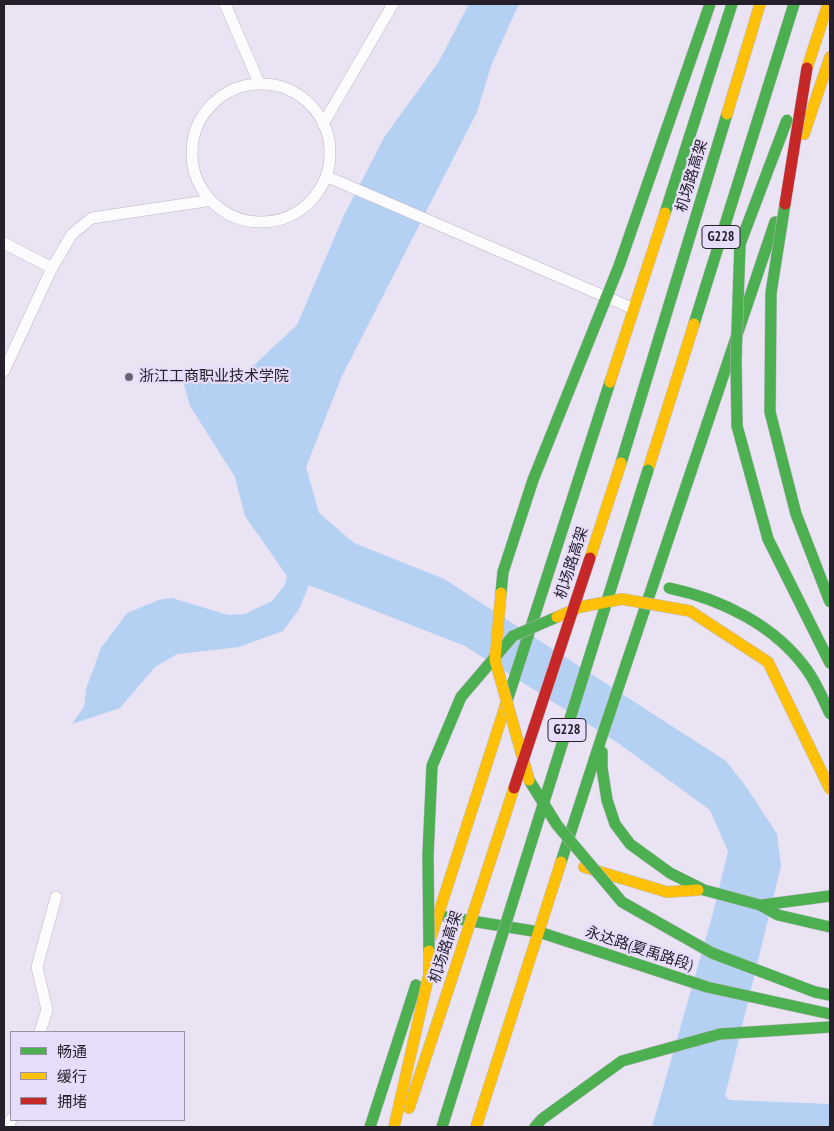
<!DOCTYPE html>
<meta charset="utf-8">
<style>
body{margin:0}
#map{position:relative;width:834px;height:1131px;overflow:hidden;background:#e9e3f3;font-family:"PT Sans Narrow","Noto Sans SC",sans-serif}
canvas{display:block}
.frame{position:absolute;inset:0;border:5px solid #25202b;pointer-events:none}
.legend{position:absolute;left:10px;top:1031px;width:175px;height:90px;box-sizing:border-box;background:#e7dcfa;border:1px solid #9991a7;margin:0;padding:6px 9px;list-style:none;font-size:15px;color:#25202b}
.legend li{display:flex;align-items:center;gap:10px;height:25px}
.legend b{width:25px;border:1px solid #9991a7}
</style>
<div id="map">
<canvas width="834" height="1131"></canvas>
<div class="frame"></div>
<ul class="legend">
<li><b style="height:6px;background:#4caf50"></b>畅通</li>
<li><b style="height:6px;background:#ffc107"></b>缓行</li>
<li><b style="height:6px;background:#c62828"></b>拥堵</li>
</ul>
</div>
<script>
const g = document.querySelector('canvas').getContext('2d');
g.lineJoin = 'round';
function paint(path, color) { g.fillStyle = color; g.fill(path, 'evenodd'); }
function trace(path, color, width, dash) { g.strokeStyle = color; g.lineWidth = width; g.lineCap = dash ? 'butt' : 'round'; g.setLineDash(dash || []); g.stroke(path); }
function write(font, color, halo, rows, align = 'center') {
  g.font = font + ' "PT Sans Narrow","Noto Sans SC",sans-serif'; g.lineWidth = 4.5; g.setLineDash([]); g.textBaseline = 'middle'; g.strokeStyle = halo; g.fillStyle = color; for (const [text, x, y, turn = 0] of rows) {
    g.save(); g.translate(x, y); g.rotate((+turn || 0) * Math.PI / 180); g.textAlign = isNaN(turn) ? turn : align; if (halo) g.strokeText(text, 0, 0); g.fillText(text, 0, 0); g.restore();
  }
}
paint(new Path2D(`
 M469 4H519L492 63 477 112 342 376 306 467 319 513 354 543 444 579 726 761 747 788 777 834 781 866 725 1096 730 1100 830 1104V1127H652L713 913 728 851 710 810 618 743 465 646 309 585 299 609 283 631 239 647 177 654 155 667 120 708 72 724 84 707 86 689 101 648 127 613 159 600 172 598 228 615 245 614 272 601 285 585 287 576 245 516 235 477 190 406 183 381 199 372 236 382 297 325 344 215 385 136 438 63Z`), '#b4d0f3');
const lane = new Path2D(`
 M225 4 259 83
 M192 153a69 69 0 1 1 138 0a69 69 0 1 1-138 0Z
 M323 124 393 4
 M328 177 634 309
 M4 243 52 268
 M4 371 52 268 72 234 92 218 206 201
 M40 1032 47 1010 37 967 56 897
 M9 1127 11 1119`);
const fast = new Path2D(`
 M665 213 732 4
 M694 324 794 4
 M621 463 727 114
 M768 539 830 663
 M506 704 610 382
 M602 752V768L607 800 615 824 630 844 670 873 704 890 760 905 778 915 830 927
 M561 862 603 733 775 222
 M762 905 830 896
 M447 917 539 932 707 987 830 1014
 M370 1127 416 985
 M442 1127 485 990
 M535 1127 542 1119 622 1061 720 1034 830 1027`);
const slow = new Path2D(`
 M807 68 828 4
 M727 114 760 4
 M804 134 830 57
 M610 382 665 213
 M648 470 694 324
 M584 867 667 892 698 890
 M431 937 506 704
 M409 1108 454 972
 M476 1127 561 862`);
trace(lane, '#bbb6c3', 12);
trace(fast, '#bbb6c3', 12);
trace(slow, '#bbb6c3', 12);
trace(lane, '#fcfbfd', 11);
trace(fast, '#4caf50', 11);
trace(slow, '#ffc107', 11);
const fastBridge = new Path2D(`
 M785 204 771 293 770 412 796 514 830 602
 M768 539 737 426 736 359 740 244 787 120
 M669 588C721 599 775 625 807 670 817 684 823 699 830 714
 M501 593 503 572 533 480 619 266 710 4
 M529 780 557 825 622 902 712 953 815 992 830 995
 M429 951 428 855 432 766 461 697 513 636 557 617
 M485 990 648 470`);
const slowBridge = new Path2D(`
 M590 558 621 463
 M501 593 495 660 529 780
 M557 617 580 607 622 599 690 611 768 662 830 789
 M454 972 514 788
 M394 1127 429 974V951`);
const jamBridge = new Path2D(`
 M785 204 807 68
 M514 788 590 558`);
trace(fastBridge, '#bbb6c3', 12, []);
trace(slowBridge, '#bbb6c3', 12, []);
trace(jamBridge, '#bbb6c3', 12, []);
trace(fastBridge, '#4caf50', 11);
trace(slowBridge, '#ffc107', 11);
trace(jamBridge, '#c62828', 11);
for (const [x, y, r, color] of [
 [129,377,5,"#6a6471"]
]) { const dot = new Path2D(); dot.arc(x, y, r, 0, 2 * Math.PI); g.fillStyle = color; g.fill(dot); trace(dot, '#e7dcfa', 2); }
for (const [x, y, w] of [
 [721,237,38],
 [567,730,38]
]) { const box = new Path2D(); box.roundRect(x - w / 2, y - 11.5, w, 23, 4); g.fillStyle = '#e7dcfa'; g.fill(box); trace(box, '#25202b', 1); }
write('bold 14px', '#25202b', null, [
 ["G228",721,237],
 ["G228",567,730]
]);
write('15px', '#25202b', '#e7dcfa', [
 ["机场路高架",692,176,-73],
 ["机场路高架",572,563,-72],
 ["机场路高架",446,947,-72],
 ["永达路(夏禹路段)",639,949,18]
]);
write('15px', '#25202b', '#e7dcfa', [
 ["浙江工商职业技术学院",139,377]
], 'left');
</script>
